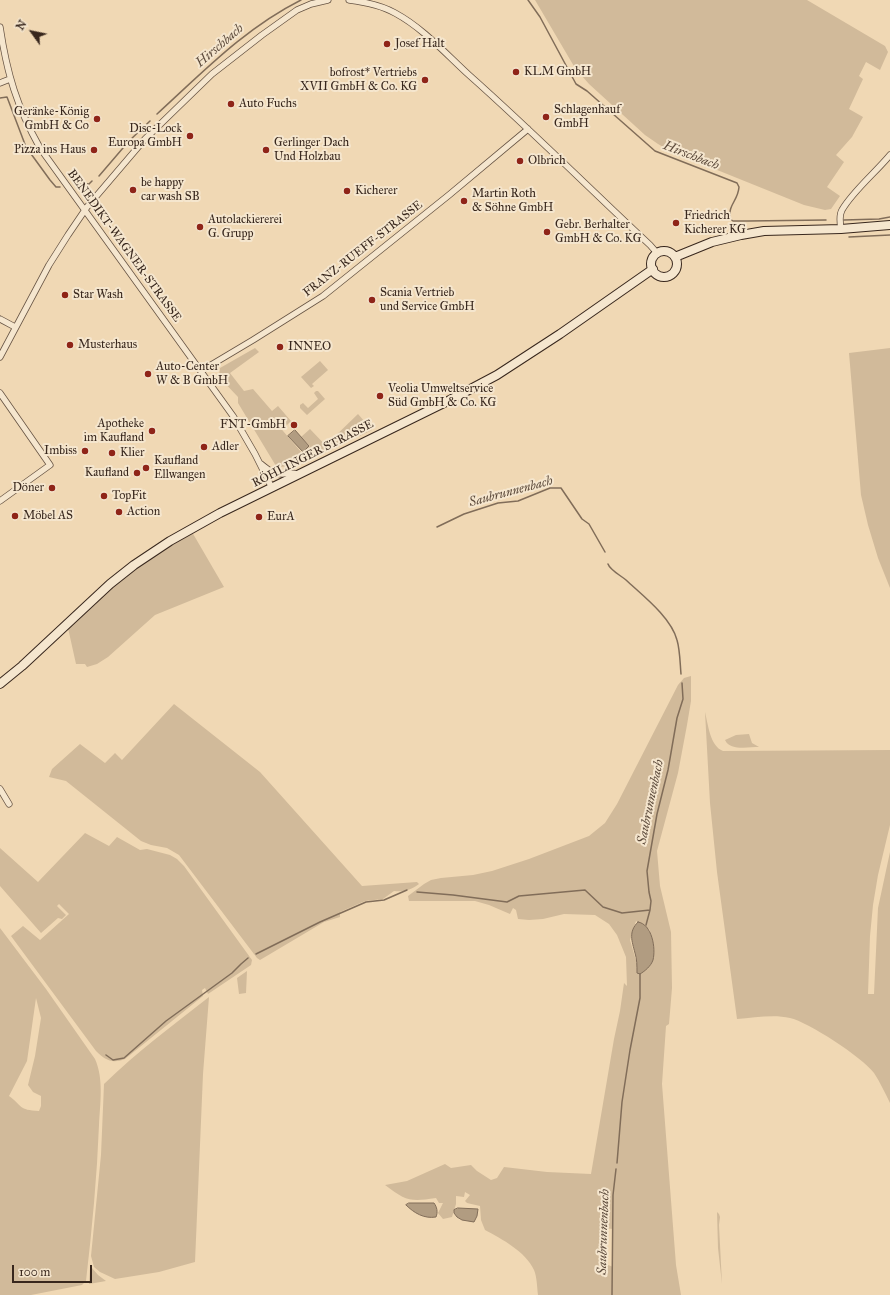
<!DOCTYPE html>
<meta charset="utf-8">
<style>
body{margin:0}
#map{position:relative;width:890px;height:1295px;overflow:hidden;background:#f0d8b4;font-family:"IM FELL Great Primer",serif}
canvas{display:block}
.north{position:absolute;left:12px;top:12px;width:40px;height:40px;-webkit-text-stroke:3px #f5e6ce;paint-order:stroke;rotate:303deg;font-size:11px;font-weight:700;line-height:16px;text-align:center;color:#38271d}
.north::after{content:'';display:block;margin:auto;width:14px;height:18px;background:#38271d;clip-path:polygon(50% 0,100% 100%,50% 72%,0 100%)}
.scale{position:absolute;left:12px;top:1265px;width:80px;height:18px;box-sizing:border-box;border:2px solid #38271d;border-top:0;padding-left:5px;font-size:12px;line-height:14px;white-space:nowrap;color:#38271d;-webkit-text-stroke:3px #f5e6ce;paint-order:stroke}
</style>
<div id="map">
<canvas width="890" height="1295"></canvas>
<div class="north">N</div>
<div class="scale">100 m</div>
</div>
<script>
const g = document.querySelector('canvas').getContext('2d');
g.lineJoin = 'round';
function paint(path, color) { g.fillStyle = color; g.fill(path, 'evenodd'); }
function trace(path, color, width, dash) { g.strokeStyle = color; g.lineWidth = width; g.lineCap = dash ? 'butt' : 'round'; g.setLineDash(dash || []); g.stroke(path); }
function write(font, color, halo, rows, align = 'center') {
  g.font = font + ' "IM FELL Great Primer",serif'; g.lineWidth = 4; g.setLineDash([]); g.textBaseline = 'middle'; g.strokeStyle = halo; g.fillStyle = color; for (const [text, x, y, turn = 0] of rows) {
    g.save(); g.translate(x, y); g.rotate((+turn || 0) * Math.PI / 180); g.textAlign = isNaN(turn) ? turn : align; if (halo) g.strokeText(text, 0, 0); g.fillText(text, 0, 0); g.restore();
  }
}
paint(new Path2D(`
 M535 0H807L885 46 888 52 880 70 866 62 859 76 863 79 849 109 863 117 852 137 836 155 844 162 827 187 840 196 831 209 825 210 804 205 670 151 658 144 645 135 589 84 575 68Z
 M255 348 259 352 230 373 244 391 253 389 272 411 278 406 291 421 287 425 282 420 277 424 302 453 310 446 301 437 310 429 330 450C316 457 291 470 276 466L238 403V397L219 377 220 368Z
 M890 348V588L878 558 868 525 861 495 849 353Z
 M320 361 328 370 312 384 314 386 311 388 301 377Z
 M316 391H318L325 399 307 415 300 408V405L303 403 308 408 318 399 314 393Z
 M358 414 372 430 335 448 329 442Z
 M192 532 224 587 155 615 108 657 97 664 87 667 85 664H76L68 628 119 581 160 552Z
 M691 676V701L687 725 678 773 657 851 660 886 671 932 672 988 669 1024 666 1026 662 1084 676 1265 681 1295H538C537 1287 537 1277 534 1270 526 1252 502 1239 485 1230L481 1220 480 1206 467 1203 465 1201 470 1195 465 1192 464 1197 456 1196V1204L452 1217 443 1219 438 1213 443 1203H439L436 1198C410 1202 406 1201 385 1185L407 1181 445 1164 451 1168 471 1165 477 1171 491 1180 497 1178 504 1167 547 1172 591 1174 614 1039 620 1011 624 983 627 986 626 957 617 935 609 924 595 915 564 914 543 919 529 920 518 919 516 910 513 908 510 914 489 905 475 901H409L408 896 424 884 431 880 441 878 473 875 492 871 529 859 589 836 605 823 617 804 678 685 684 678ZM636 921 650 930V962L640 974 630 940ZM604 1228 613 1229V1267L606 1264Z
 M174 704 260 772 362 886 417 882 419 884C411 890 404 892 394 891L383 899 365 901 340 912V917L324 922 260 960 257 958 179 855 167 848 151 845 141 841 66 781 49 777 52 769 80 744 105 763 115 753 122 760Z
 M705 712C708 724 710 746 723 751L890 750V825L878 875 873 905 870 936 868 994H874L878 908 890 852V1103C885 1093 880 1082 874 1073 862 1057 808 1022 790 1018 773 1014 754 1018 737 1019L717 872 710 803Z
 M749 734 752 743 759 747C748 747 730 751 725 740L736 735Z
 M85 833 109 846 117 837 140 850 147 849 170 855 177 859 184 866 252 960 251 965 208 994 205 988 202 990 203 996 125 1059C112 1064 105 1060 96 1051L11 936 23 926 40 940 69 914 59 904 57 906 66 915 62 919 58 918 41 933 0 886V848L38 882Z
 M0 928 46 989 95 1059C104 1079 100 1104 99 1125 97 1177 92 1229 86 1281L82 1285 31 1295H0ZM36 998 41 1018 35 1056 28 1085 33 1092 41 1096V1106L39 1111C18 1110 23 1106 9 1096L27 1061Z
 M247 971 246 993 239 994 237 978Z
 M209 997 203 1074 195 1262 159 1272 115 1279 100 1272 94 1267 91 1256 101 1155 104 1084C137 1052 173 1025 209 997Z
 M717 1212 719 1214 720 1217 719 1225 722 1284 718 1248Z
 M90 1268H92L98 1275 106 1281 89 1284Z`), '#d1ba9a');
const water = new Path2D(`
 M295 430 309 446 303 452 288 436Z
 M638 922C652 924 656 948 653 960 651 966 645 971 640 974L637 973C637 966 637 959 635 953 632 941 628 932 638 922Z
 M409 1203H434C437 1207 438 1212 436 1217 424 1219 414 1213 406 1205Z
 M458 1208 478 1209 477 1216 474 1222 462 1220 457 1217 454 1213V1210Z`);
paint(water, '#b19c81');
trace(water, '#816d59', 1);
trace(new Path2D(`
 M528 0 540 17 576 84 587 91 655 151 737 183 739 187C738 201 728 204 730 219L733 221H748L826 220
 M0 98 7 97 26 147 50 180 56 187H60
 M157 114C203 72 245 28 301 0
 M99 176 129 141 150 121
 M74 183 89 184 92 181
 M844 220 879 219 890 217
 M849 237 890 235
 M437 527 464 514 498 503 518 501 550 488H561L582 519 589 524 605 552
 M608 564C610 570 620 575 626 580 642 595 671 617 677 640 680 650 680 663 681 674
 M417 892 453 895 507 902 519 896 585 890 603 907 622 913 650 910
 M646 925 650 910 651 901 649 892 647 871 657 814 668 770 677 718 683 699 682 683
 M256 954 320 922 366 902 384 900 407 890
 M106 1055 113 1060 124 1058 166 1021 232 973 241 964 248 958
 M617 1163 622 1102 630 1050 640 998V974
 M612 1295 613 1195 616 1169`), '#816d59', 1.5);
const street = new Path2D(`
 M349 0C365 2 381 5 395 13 423 28 446 54 469 75 531 130 590 189 650 245L657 253
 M0 27C7 74 17 107 40 148L233 416 255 454 272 488
 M0 83 10 79
 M841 229C840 223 839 215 842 210 852 192 876 172 890 155
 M0 319 15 327
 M0 357 49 265 68 235 87 207 145 139 212 74 262 35 297 10 311 4 328 0
 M201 371 253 340 323 296 449 195 528 129
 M0 393 50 465 0 501
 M261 464C267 469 273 474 282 474 288 474 292 472 298 474
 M0 789 9 804`);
const secondary = new Path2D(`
 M651 264a13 13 0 1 1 26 0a13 13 0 1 1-26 0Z
 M675 257 712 242 741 235 764 231 841 229 890 225
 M0 684 22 666 110 584 134 565 170 541 220 513 448 401 497 375 560 334 653 269`);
trace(street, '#665343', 7);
trace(secondary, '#38271d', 10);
trace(street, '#f5e6ce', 5.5);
trace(secondary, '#f5e6ce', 8);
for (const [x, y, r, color] of [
 [387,44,4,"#8f2418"],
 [516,72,4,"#8f2418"],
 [425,80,4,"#8f2418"],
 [231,104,4,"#8f2418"],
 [546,117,4,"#8f2418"],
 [97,119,4,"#8f2418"],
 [190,136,4,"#8f2418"],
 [94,150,4,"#8f2418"],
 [266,150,4,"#8f2418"],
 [520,161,4,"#8f2418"],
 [133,190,4,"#8f2418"],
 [347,191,4,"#8f2418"],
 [464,201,4,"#8f2418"],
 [676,223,4,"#8f2418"],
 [200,227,4,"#8f2418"],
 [547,232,4,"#8f2418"],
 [65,295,4,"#8f2418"],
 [372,300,4,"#8f2418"],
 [70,345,4,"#8f2418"],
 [280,347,4,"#8f2418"],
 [148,374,4,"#8f2418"],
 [380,396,4,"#8f2418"],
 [294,425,4,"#8f2418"],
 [152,431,4,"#8f2418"],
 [204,447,4,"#8f2418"],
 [85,451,4,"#8f2418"],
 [112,453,4,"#8f2418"],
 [146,468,4,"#8f2418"],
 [137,473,4,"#8f2418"],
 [52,488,4,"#8f2418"],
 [104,496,4,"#8f2418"],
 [119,512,4,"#8f2418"],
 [15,516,4,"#8f2418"],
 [259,517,4,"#8f2418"]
]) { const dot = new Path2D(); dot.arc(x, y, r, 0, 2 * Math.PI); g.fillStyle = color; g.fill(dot); trace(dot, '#f5e6ce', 1.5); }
write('12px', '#38271d', '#f5e6ce', [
 ["Josef Halt",395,44],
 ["KLM GmbH",524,72],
 ["bofrost* Vertriebs",417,73,"right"],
 ["XVII GmbH & Co. KG",417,87,"right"],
 ["Auto Fuchs",239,104],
 ["Schlagenhauf",554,110],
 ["GmbH",554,124],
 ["Geränke-König",89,112,"right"],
 ["GmbH & Co",89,126,"right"],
 ["Disc-Lock",182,129,"right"],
 ["Europa GmbH",182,143,"right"],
 ["Gerlinger Dach",274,143],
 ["Und Holzbau",274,157],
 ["Pizza ins Haus",86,150,"right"],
 ["Olbrich",528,161],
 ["be happy",141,183],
 ["car wash SB",141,197],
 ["Kicherer",355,191],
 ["Martin Roth",472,194],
 ["& Söhne GmbH",472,208],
 ["Friedrich",684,216],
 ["Kicherer KG",684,230],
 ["Autolackiererei",208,220],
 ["G. Grupp",208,234],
 ["Gebr. Berhalter",555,225],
 ["GmbH & Co. KG",555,239],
 ["Scania Vertrieb",380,293],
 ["und Service GmbH",380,307],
 ["Star Wash",73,295],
 ["Musterhaus",78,345],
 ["INNEO",288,347],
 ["Auto-Center",156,367],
 ["W & B GmbH",156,381],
 ["Veolia Umweltservice",388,389],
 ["Süd GmbH & Co. KG",388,403],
 ["Apotheke",144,424,"right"],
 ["im Kaufland",144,438,"right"],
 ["FNT-GmbH",286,425,"right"],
 ["Adler",212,447],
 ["Imbiss",77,451,"right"],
 ["Klier",120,453],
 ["Kaufland",154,461],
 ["Ellwangen",154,475],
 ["Kaufland",129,473,"right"],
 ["Döner",44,488,"right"],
 ["TopFit",112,496],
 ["Action",127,512],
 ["Möbel AS",23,516],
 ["EurA",267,517]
], 'left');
write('12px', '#38271d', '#f5e6ce', [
 ["BENEDIKT-WAGNER-STRASSE",124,246,54],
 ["FRANZ-RUEFF-STRASSE",363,249,-38],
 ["RÖHLINGER STRASSE",313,454,-27]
]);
write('italic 13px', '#5c4a3b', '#f5e6ce', [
 ["Hirschbach",220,46,-41],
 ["Hirschbach",691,156,21],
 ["Saubrunnenbach",511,492,-15],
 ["Saubrunnenbach",651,802,-78],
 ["Saubrunnenbach",604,1232,-88]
]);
</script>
